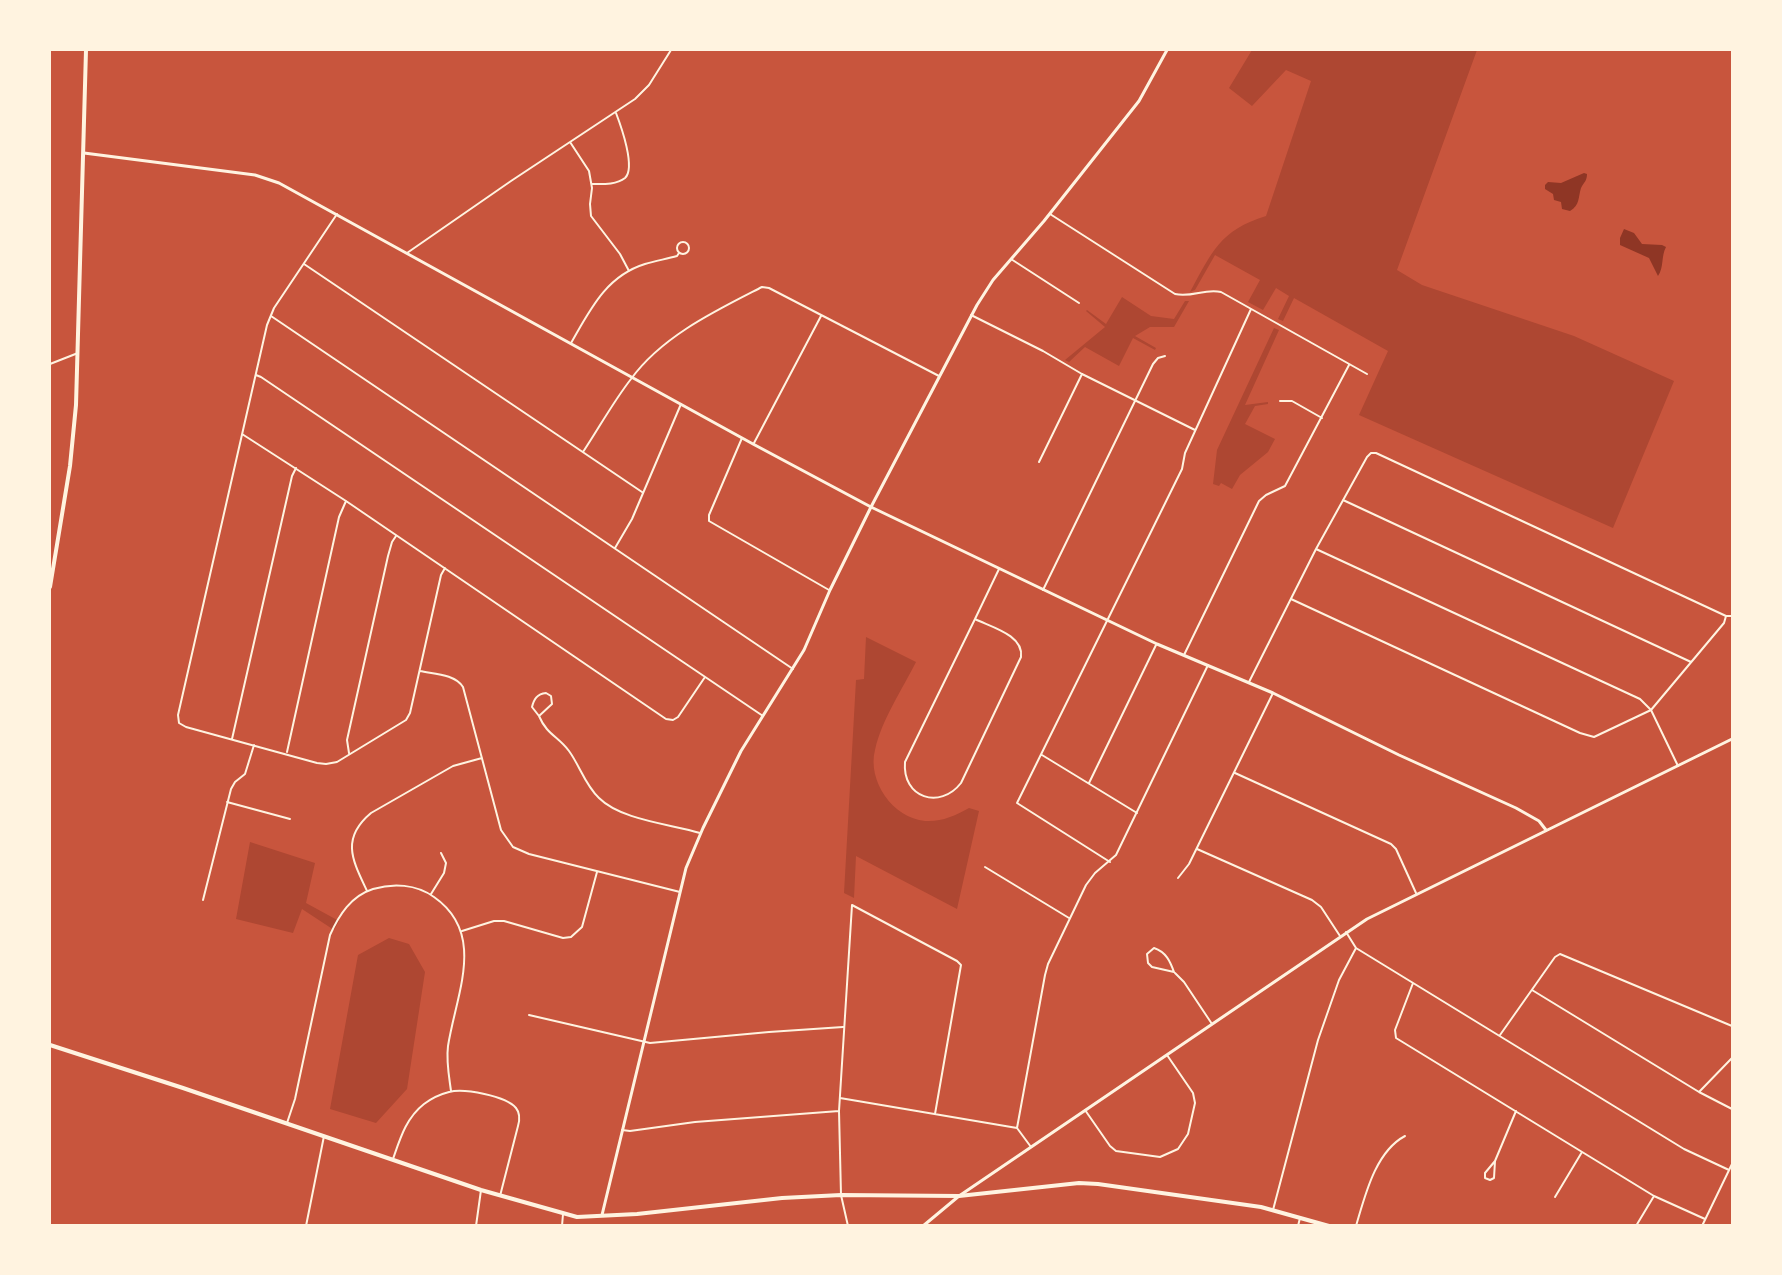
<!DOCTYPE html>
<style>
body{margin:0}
#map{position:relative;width:1782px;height:1275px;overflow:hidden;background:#c8553d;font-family:Lora,serif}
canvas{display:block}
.frame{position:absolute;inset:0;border:51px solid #fff3e0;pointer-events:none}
</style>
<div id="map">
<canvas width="1782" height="1275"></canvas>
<div class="frame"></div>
</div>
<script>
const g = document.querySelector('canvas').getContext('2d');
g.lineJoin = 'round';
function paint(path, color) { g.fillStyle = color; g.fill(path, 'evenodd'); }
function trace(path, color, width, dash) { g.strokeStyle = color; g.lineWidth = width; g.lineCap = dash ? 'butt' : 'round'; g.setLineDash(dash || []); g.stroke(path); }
paint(new Path2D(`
 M1252 50H1477L1397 270 1422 285 1574 336 1674 381 1613 528 1359 415 1388 351 1294 298 1283 321 1278 319 1289 296 1276 288 1263 310 1248 302 1260 280 1215 255 1195 290 1190 292C1212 252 1220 230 1266 216L1311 81 1286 70 1252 106 1229 88Z
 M1122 297 1151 316 1174 319 1185 301H1189L1174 327H1150L1135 336 1156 348 1155 350 1133 338 1119 366 1085 347 1069 362 1065 360 1105 327 1086 311 1087 310 1106 324Z
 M1274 328 1279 330 1245 405 1268 402V404L1255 406 1245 424 1275 439 1268 452 1240 475 1232 489 1221 483 1219 486 1213 484 1217 450Z
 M866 637 916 662C902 690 882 719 875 750 867 781 893 818 925 821 942 822 954 816 969 808L979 811 957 909 856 856 854 898 844 893 856 680 864 679Z
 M250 842 315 863 306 903 339 921 334 930 302 909 293 933 236 919Z
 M389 938 409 944 425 972 407 1089 376 1123 330 1109 358 955Z`), '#ae4732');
paint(new Path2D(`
 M1584 173 1587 174C1587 181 1584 182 1581 188 1578 198 1580 205 1570 211L1562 209 1561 202 1554 200 1553 194 1545 189V185L1548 182 1561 183Z
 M1624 229 1634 233 1642 244 1662 245 1666 247C1661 256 1664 268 1658 276L1649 258 1620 245V238Z`), '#8f3625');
trace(new Path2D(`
 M570 142 589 171 592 188 590 204 591 216 620 254 629 271
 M592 184C602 184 616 185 625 178 636 168 621 126 616 113
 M337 214 274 308 267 325 178 715 179 723 186 727 317 763 326 764 337 762 406 720 410 713 441 575 445 568
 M1050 214 1175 294C1192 298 1205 288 1221 292L1367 374
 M677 248a6 6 0 1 1 12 0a6 6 0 1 1-12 0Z
 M407 253 511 181 635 99 649 85 671 50
 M1011 259 1079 303
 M304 264 642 492
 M971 315 1043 351 1082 374 1195 430
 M271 316 793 669
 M571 343C590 310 606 276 645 264 655 261 666 259 677 256L679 253
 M50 364 78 353
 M256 375 261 377 763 716
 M1280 401H1292L1322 418
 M242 434 346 501 666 719 673 720 678 717 705 677
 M742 438 709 515V521L829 590
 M754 443 821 316
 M583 452C599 428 613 402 631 379 662 336 717 310 762 287L769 288 939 376
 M1039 462 1082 374
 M1343 500 1691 662
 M615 548 632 519 681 404
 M1316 549 1640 699 1651 710 1678 766
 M1043 590 1153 364 1158 358 1165 356
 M1291 599 1580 733 1594 737 1651 710 1724 623 1726 616
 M975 619C991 627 1024 635 1021 657L961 783C940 810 902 798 905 762Z
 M975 619 999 569
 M1184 655 1259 501 1266 495 1285 486 1349 365
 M420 671C434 674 455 674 463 687L501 830 513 847 529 854 680 892
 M1249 682 1316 549 1367 457 1371 453H1376L1726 616H1732
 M539 716 532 707C534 699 537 694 546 693L551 696 552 704 539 716C547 735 558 736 569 751 580 766 585 785 599 798 621 820 670 824 700 833
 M232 739 292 476 296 468
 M287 752 339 517 346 501
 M349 753 347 740 388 556 392 542 396 536
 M1042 755 1137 813
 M1235 773 1391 844 1396 849 1416 893
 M1089 783 1156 645
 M227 802 290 819
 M1197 849 1312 900 1321 907 1340 936
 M1110 862 1017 803 1182 469 1185 453 1251 309
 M985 867 1069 918
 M1178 878 1189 864 1273 693
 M367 891C353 861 340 839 371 813L453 766 482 758
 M431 894 444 873 446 863 441 853
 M203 900 231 789 235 782 245 774 254 745
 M462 931 494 921H504L563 938 571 937 582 927 597 872
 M1346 932 1356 948 1684 1149 1729 1170
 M1154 948C1166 952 1170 961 1174 972L1152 967 1148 963 1147 954Z
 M1175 973 1184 982 1212 1024
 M1413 983 1395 1030 1396 1038 1654 1196 1705 1219
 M1532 990 1699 1092 1732 1109
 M529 1015 650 1043 769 1032 843 1027
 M1500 1035 1555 957 1560 954 1732 1026
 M1699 1092 1732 1058
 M840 1098 1017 1128 1031 1147
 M1085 1110 1110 1146 1116 1151 1160 1157 1178 1149 1188 1134 1195 1103 1193 1093 1167 1055
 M287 1123 295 1099 330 935C339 915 351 896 373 889 393 883 416 884 434 897 487 934 456 994 448 1046 446 1061 449 1076 451 1091
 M1017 1128 1045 975 1048 964 1086 885 1095 873 1116 855 1208 665
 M622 1130 630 1131 695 1122 839 1111
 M393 1159C400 1139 406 1118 424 1104 432 1098 441 1094 449 1092 464 1088 506 1096 516 1108 520 1113 520 1119 518 1126L500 1196
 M1495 1161 1494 1178 1490 1180 1485 1178V1173L1495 1161 1516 1111
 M1555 1197 1582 1152
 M1273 1210 1318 1040 1339 980 1356 948
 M306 1226 324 1136
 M476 1226 481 1190
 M562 1226 563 1214
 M848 1226 841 1195 839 1111 852 905 957 961 961 965 935 1114
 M1298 1226 1300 1218
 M1356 1226C1365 1196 1375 1152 1405 1136
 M1636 1226 1654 1196
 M1702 1226 1732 1164`), '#fff3e0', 2);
trace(new Path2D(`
 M84 153 255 175 279 183 753 444 871 507 1157 644 1273 693 1399 755 1516 808 1539 821 1546 830
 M602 1215 686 868 703 828 741 751 804 650 830 590 871 507 977 305 993 280 1044 221 1139 101 1167 50
 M923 1226 959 1196 1367 919 1732 739`), '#fff3e0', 3);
trace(new Path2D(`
 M50 587 70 466 76 405 86 50
 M50 1045 183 1088 481 1190 577 1217 637 1214 782 1198 841 1195 959 1196 1079 1183 1098 1184 1261 1207 1329 1226`), '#fff3e0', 4);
</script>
